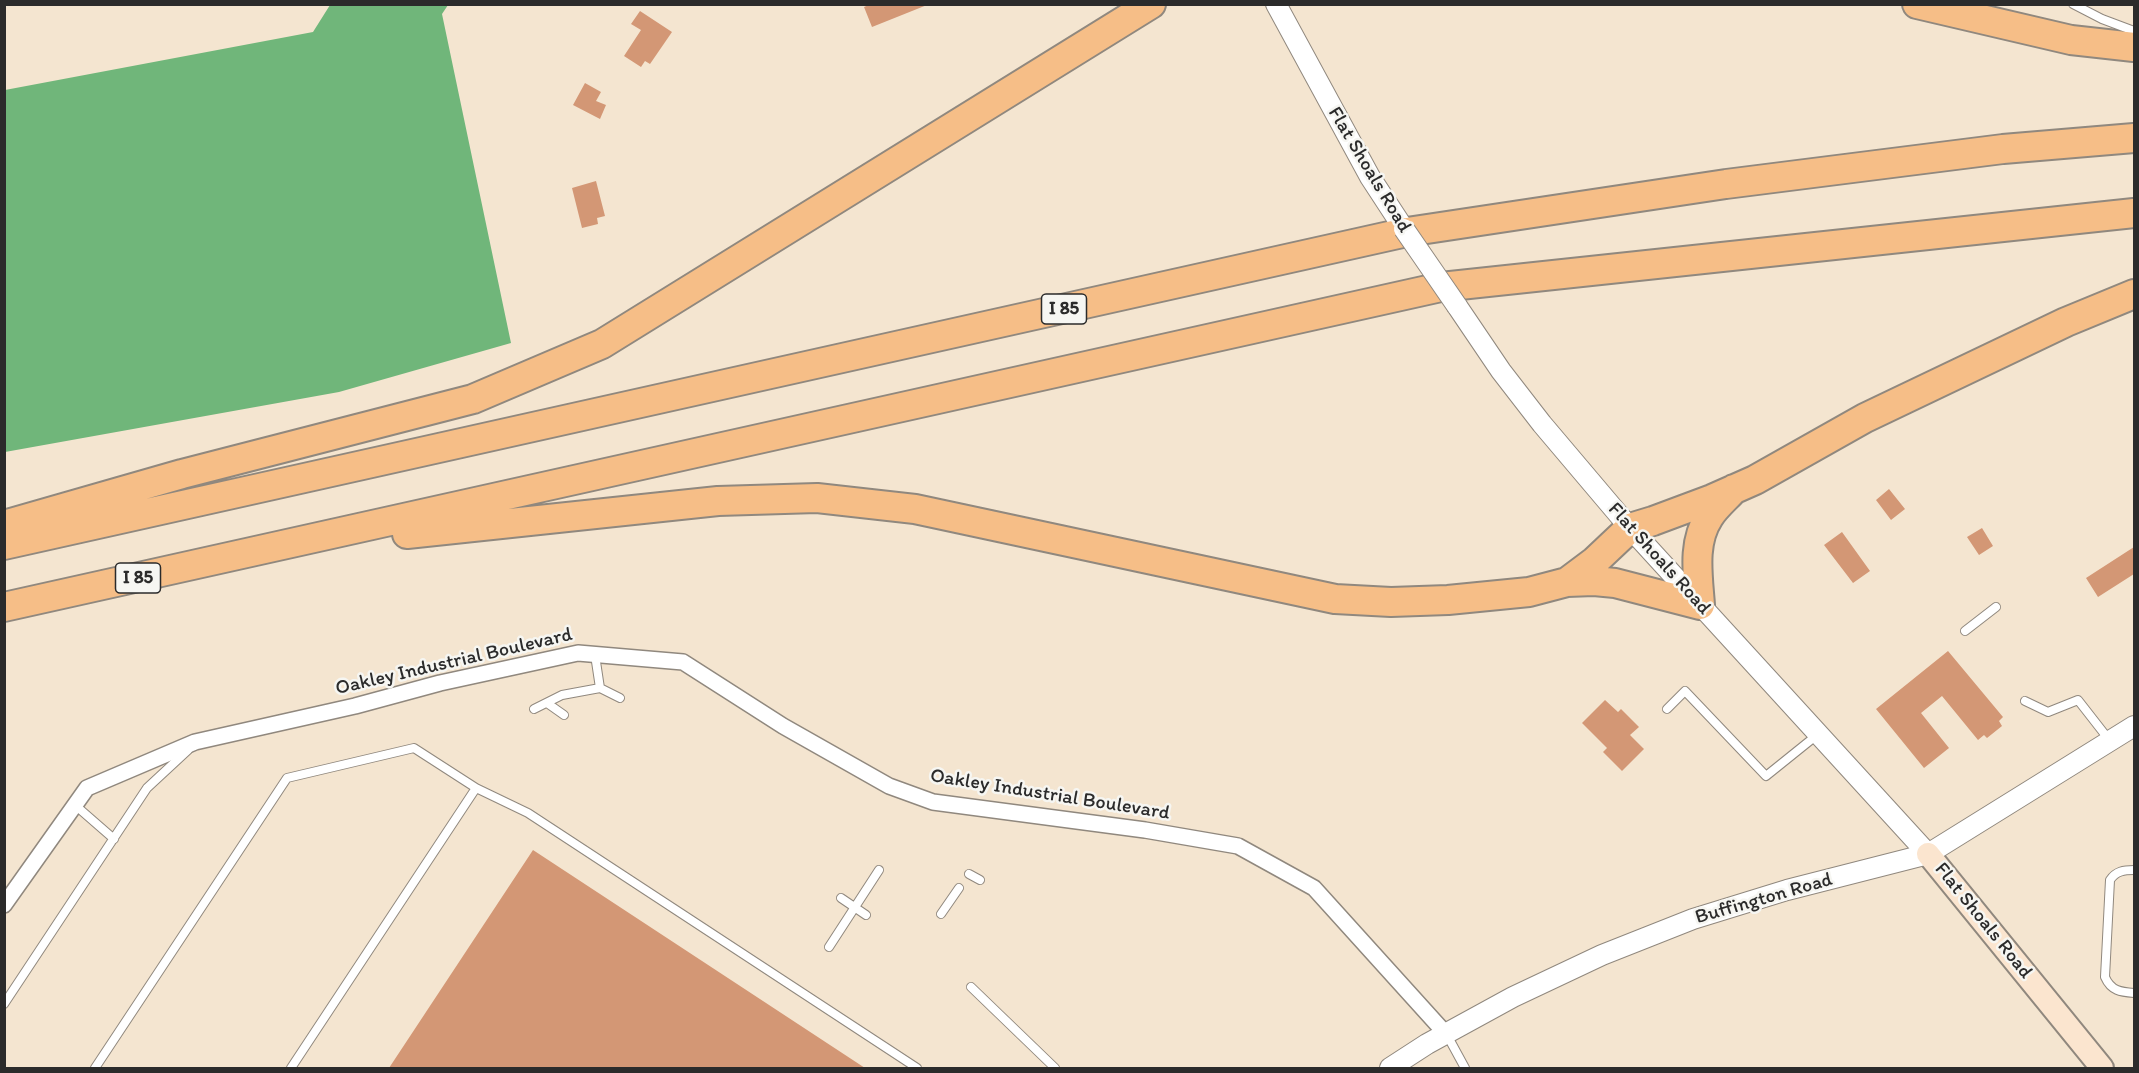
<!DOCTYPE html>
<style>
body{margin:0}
#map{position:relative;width:2139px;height:1073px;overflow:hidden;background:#f4e5d0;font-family:Itim,sans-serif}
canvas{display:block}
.frame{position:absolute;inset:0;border:6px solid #2b2b2b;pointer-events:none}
</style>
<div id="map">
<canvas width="2139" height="1073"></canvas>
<div class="frame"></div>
</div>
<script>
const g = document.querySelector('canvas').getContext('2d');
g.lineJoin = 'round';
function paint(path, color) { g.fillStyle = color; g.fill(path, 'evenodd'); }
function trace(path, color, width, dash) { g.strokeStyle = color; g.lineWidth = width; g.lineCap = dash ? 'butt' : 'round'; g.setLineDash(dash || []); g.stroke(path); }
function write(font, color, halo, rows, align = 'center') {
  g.font = font + ' Itim,sans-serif'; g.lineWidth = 5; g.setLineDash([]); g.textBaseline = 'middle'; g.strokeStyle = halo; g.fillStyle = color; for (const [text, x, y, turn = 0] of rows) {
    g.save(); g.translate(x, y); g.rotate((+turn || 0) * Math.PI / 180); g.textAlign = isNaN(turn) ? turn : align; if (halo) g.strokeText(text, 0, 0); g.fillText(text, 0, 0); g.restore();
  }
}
paint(new Path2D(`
 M330 5H448L442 14 511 343 339 392 5 452V90L313 32Z`), '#70b67a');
paint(new Path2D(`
 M871 4H927V5L872 27 864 7Z
 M640 11 672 32 650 64 645 61 641 67 624 56 641 30 631 24Z
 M585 83 601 92 596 101 606 105 600 119 573 105Z
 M596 181 605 216 597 218 598 224 582 228 572 188Z
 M1889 489 1905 509 1891 520 1876 500Z
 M1982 528 1993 546 1979 555 1967 537Z
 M1842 532 1870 571 1853 583 1824 545Z
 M2134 547V574L2098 597 2086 578Z
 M1948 651 2003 717 1999 721 2002 726 1987 738 1984 735 1978 740 1942 696 1921 713 1949 748 1924 768 1876 709Z
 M1605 700 1618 712 1621 709 1639 727 1630 735 1644 749 1622 771 1603 752 1607 748 1582 723Z
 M533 850 865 1068H389Z`), '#d39775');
const service = new Path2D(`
 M2073 4 2102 19 2134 31
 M1965 631 1996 607
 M595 655 600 688
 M2025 701 2048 712 2078 700 2110 741
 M547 703 564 715
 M534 709 562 695 600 688 620 698
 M1667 709 1685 691 1766 776 1817 735
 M75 805 114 839
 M2134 870C2124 870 2116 871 2110 880L2105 977C2111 991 2121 992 2134 993
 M969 874 980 880
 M841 898 866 915
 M941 914 959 888
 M829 947 879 870
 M971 987 1055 1068
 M4 1004 147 788 188 750
 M1447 1035 1465 1068
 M95 1068 287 778 414 748 476 788 528 813 917 1068
 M291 1068 476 788`);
const minor = new Path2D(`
 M4 905 87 788 195 742 355 706 440 683 578 653 683 662 783 726 889 786 933 802 1145 830 1238 846 1314 888 1446 1034`);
const tertiary = new Path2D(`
 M1276 4 1370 177 1404 229
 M1457 306 1501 371 1542 424 1630 528 1928 854
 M1390 1068 1427 1044 1513 997 1602 955 1693 919 1787 890 1928 854 2134 726`);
const secondary = new Path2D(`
 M1928 854 2102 1068`);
const motorway = new Path2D(`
 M1917 4 2071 40 2134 47
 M4 525 182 474 473 399 602 344 1151 4
 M407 534 718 501 817 498 915 509 1335 599 1391 602 1448 600 1529 592 1567 582 1594 581 1615 583 1700 605C1698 576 1692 543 1709 517 1715 507 1726 498 1734 489
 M4 545 1407 232 1726 184 2003 149 2134 138
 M1567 582 1595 561 1630 528 1653 521 1712 499 1755 480 1865 418 2066 322 2134 294
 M4 607 1441 287 2134 213`);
trace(service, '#90887e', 10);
trace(minor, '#90887e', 18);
trace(tertiary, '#90887e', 22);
trace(secondary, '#90887e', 26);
trace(motorway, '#90887e', 32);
trace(service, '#fff', 8);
trace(minor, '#fff', 15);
trace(tertiary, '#fff', 20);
trace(secondary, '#fbe5cf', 22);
trace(motorway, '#f6be87', 28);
const tertiaryBridge = new Path2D(`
 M1404 229 1457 306`);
trace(tertiaryBridge, '#90887e', 22, []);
trace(tertiaryBridge, '#fff', 20);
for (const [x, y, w] of [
 [1064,309,45],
 [138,578,45]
]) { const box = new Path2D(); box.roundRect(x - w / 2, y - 15, w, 30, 4.5); g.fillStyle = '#f6f6f2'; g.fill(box); trace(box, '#2b2b2b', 1.5); }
write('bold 18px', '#2b2b2b', null, [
 ["I 85",1064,309],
 ["I 85",138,578]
]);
write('20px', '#2b2b2b', '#f6f6f2', [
 ["Flat Shoals Road",1369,170,59],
 ["Flat Shoals Road",1659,559,48],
 ["Oakley Industrial Boulevard",454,662,-13],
 ["Oakley Industrial Boulevard",1050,795,9],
 ["Buffington Road",1764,899,-16],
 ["Flat Shoals Road",1983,921,51]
]);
</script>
